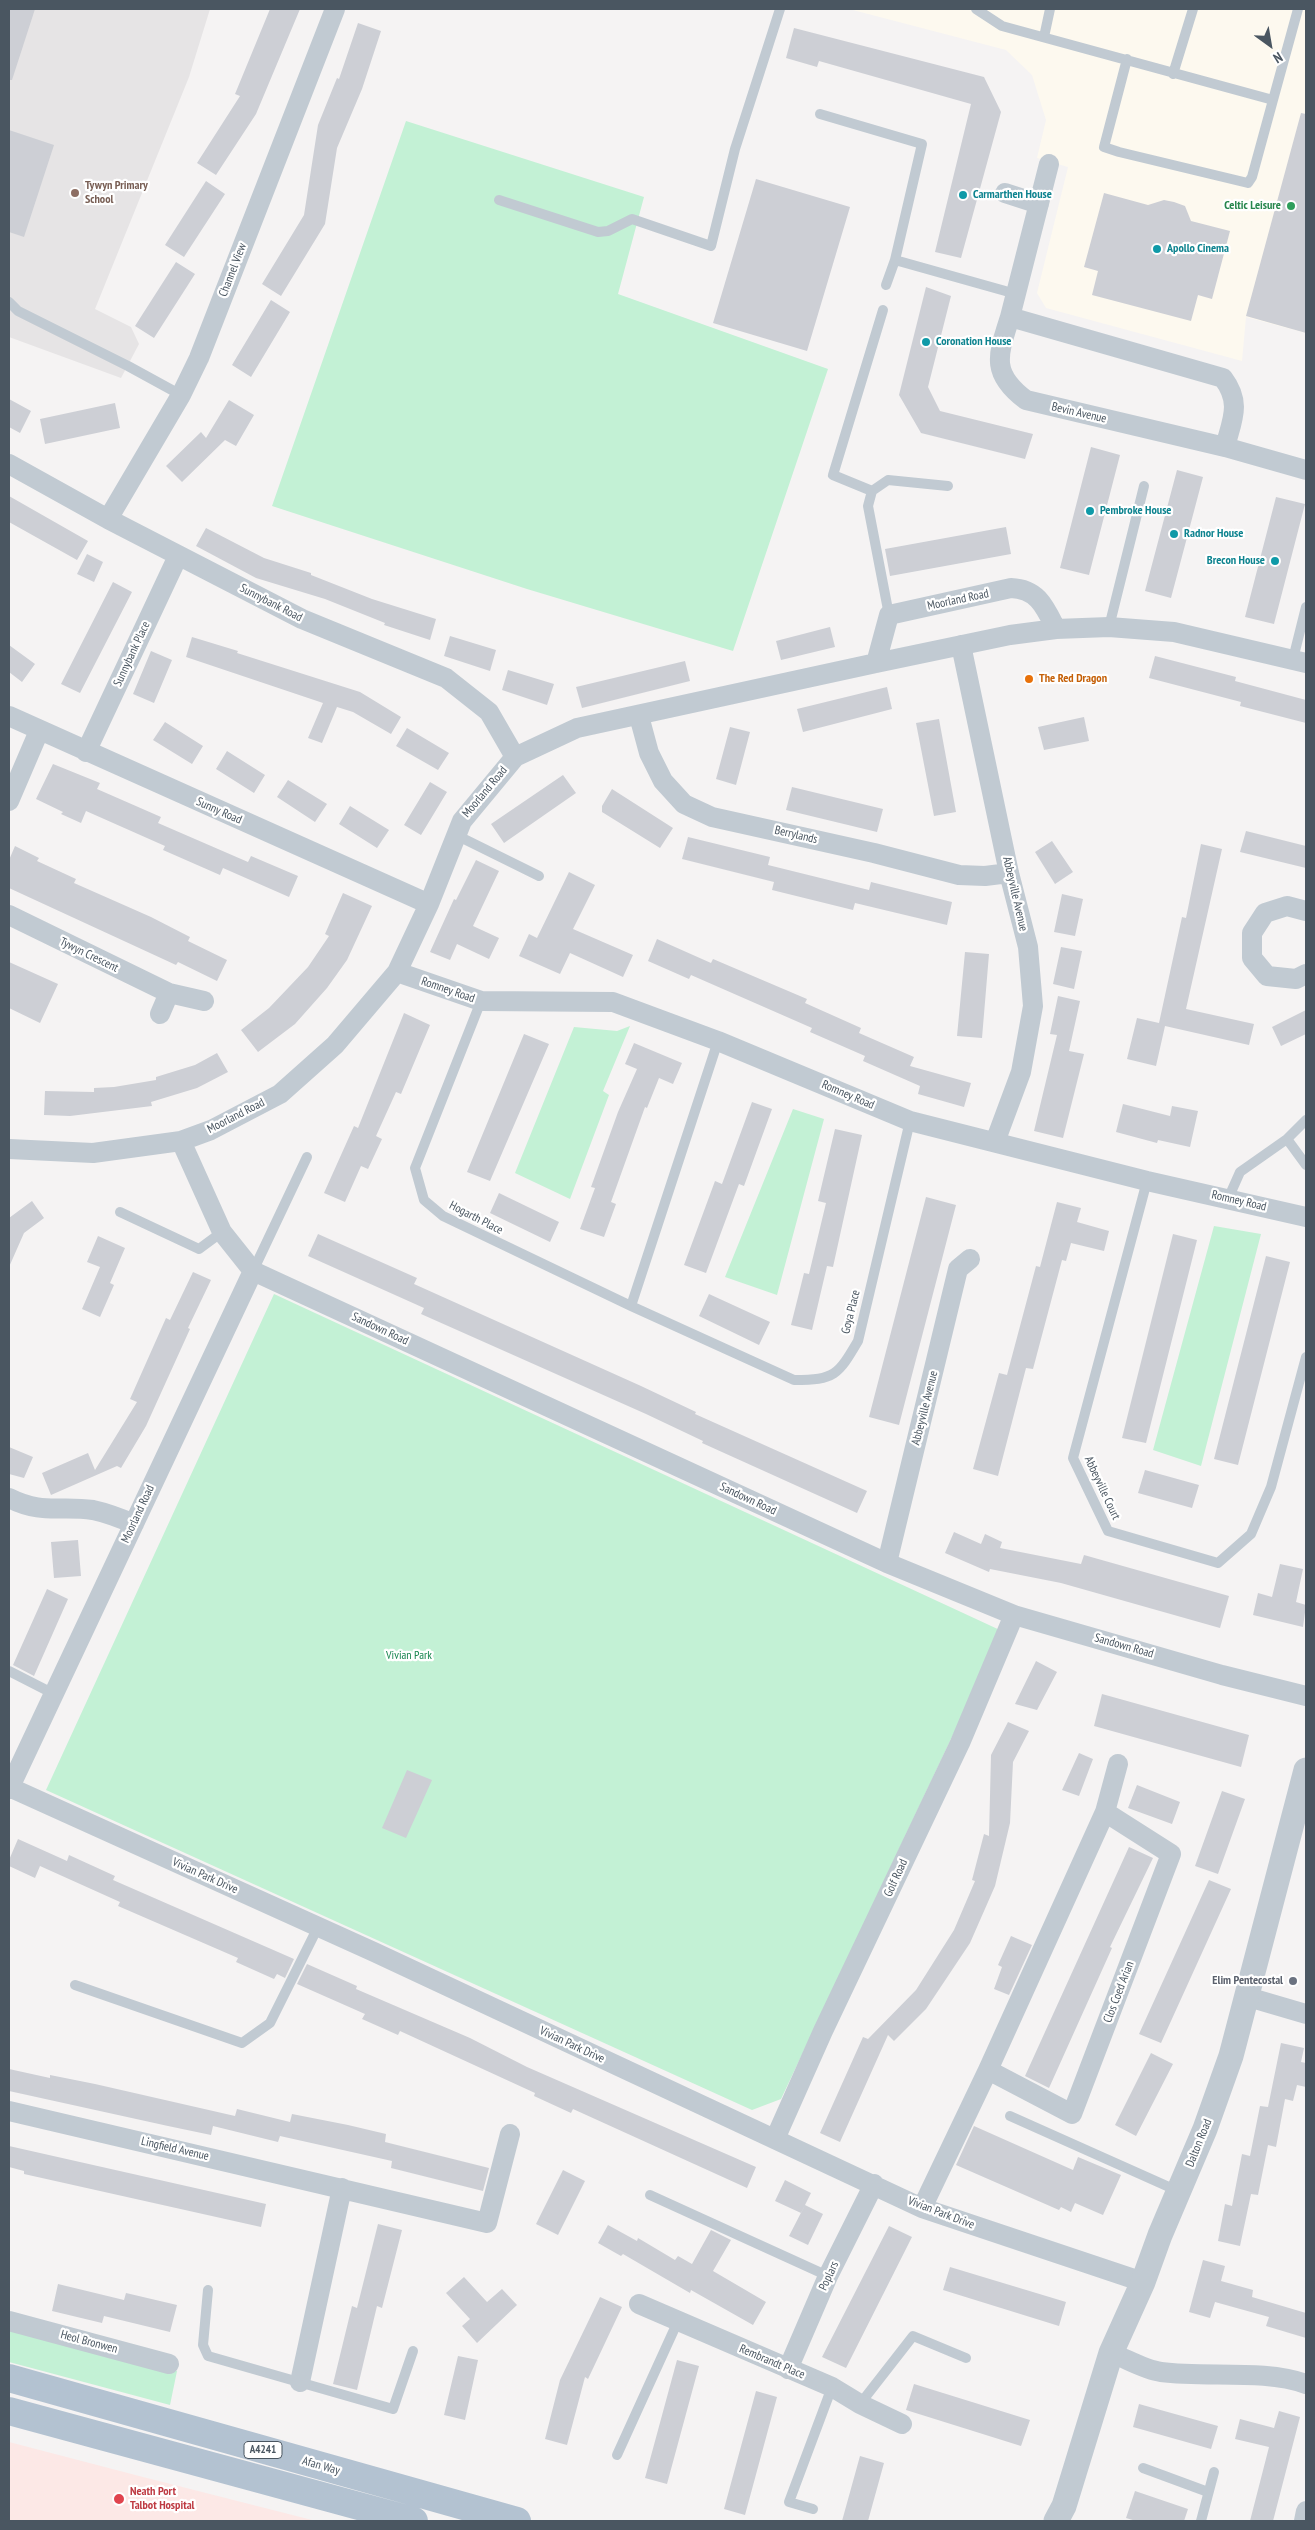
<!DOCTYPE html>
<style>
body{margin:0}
#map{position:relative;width:1315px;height:2530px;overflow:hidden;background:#f5f3f3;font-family:"PT Sans Narrow",sans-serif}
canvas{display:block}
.frame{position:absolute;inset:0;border:10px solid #4a5661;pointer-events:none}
.north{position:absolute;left:1245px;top:20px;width:50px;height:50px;-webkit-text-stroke:4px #fff;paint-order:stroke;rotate:148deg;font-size:14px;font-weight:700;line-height:20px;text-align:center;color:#4a5661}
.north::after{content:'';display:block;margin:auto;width:18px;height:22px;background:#4a5661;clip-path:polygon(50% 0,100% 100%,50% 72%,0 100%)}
</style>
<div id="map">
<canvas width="1315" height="2530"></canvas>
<div class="frame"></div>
<div class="north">N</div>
</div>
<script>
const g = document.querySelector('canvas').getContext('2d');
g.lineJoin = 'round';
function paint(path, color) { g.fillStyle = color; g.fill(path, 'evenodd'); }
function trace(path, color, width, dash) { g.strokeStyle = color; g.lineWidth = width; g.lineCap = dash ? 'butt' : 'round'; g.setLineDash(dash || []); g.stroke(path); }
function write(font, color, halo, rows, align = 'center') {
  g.font = font + ' "PT Sans Narrow",sans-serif'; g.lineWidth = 4.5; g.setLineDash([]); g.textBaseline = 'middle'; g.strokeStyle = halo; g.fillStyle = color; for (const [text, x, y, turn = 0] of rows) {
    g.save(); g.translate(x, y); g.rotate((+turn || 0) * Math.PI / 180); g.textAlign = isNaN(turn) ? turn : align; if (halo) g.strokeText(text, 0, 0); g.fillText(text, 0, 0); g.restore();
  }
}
paint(new Path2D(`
 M849 9H1306V333L1246 317 1242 361 1046 308 1037 293 1068 167 1037 158 1046 120 1032 75 1006 50Z`), '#fdf9ef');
paint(new Path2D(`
 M9 9H210L189 77 95 309 131 327 139 344 121 378 9 337Z`), '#e6e4e5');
paint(new Path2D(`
 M9 2442 143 2477 316 2521H9Z`), '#fce8e6');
paint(new Path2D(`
 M406 121 644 197 618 294 828 369 733 651 527 589 272 506Z
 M630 1026 603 1091 609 1095 570 1199 515 1173 574 1027 617 1031Z
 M793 1109 824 1119 777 1295 725 1277Z
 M1214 1226 1261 1234 1201 1466 1153 1450Z
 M274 1294 1002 1631 781 2099 752 2110 46 1790Z
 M9 2325 177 2371 170 2405 9 2362Z`), '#c3f1d5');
paint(new Path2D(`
 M9 9H35L12 80H9Z
 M270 9H300L256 114 216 175 197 163 240 96 235 94Z
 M358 23 381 31 362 89 337 148 325 224 281 296 262 284 304 215 318 125 337 78 339 79Z
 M794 28 984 77 1001 112 961 258 935 252 971 104 819 61 817 67 786 58Z
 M1301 113 1306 114V333L1246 316Z
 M9 130 54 145 24 237 9 232Z
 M756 179 850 207 807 351 713 323Z
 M206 181 225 194 184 257 165 245Z
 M1104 193 1148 205 1164 200 1174 202 1185 206 1191 221 1230 231 1212 299 1198 295 1191 321 1092 295 1098 271 1084 267Z
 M176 262 195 274 154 338 135 326Z
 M926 287 951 296 928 387 940 411 1033 434 1025 459 921 433 899 395Z
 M271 300 290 312 251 377 232 365Z
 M9 399 31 411 20 433 9 427Z
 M229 400 254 415 236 446 225 440 182 482 166 466 201 432 206 438Z
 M115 403 120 428 45 444 40 419Z
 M1091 447 1120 455 1089 575 1060 568Z
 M1177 470 1203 477 1171 598 1145 591Z
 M9 496 88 541 77 560 9 522Z
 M1276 497 1305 504 1274 624 1245 617Z
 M1006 527 1011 554 890 576 885 549Z
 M206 528 264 558 311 573V575L372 599 436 619 430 640 384 625 385 623 325 599 256 578 196 546Z
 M87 554 103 562 94 582 77 574Z
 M113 582 132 592 80 693 61 684Z
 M830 627 835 647 781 660 776 641Z
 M450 636 496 650 490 671 444 656Z
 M192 637 238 651 237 653 360 692 401 717 391 734 353 712 337 707 322 743 308 738 323 703 186 657Z
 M9 645 35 664 22 682 9 672Z
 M151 651 172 660 154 703 133 694Z
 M1155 656 1236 677 1235 681 1306 700V723L1240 706 1241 702 1149 678Z
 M685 661 690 681 582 708 576 687Z
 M508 670 554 684 547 705 502 690Z
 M887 687 892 709 803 732 797 709Z
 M1084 717 1089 741 1044 750 1038 727Z
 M939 719 956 812 934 816 916 723Z
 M165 722 203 746 192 764 153 740Z
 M730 727 750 732 736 785 716 779Z
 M407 728 449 753 438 770 396 746Z
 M227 751 265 775 254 793 216 769Z
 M53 764 100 783 97 789 161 817 158 823 248 862 251 856 298 876 289 897 223 868 220 875 163 850 165 846 86 811 81 823 61 814 63 812 36 799Z
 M563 775 576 793 504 843 491 824Z
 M288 780 327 804 315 822 277 797Z
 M430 782 447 792 421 835 404 825Z
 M792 787 883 809 877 832 786 810Z
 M612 789 673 828 660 848 602 812V806Z
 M350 806 389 830 377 848 339 824Z
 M1246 831 1306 846V868L1240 852Z
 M688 837 770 857 768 865 869 890 871 882 952 902 947 925 855 903 853 910 772 890 774 882 682 859Z
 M1052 841 1073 872 1055 884 1035 852Z
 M1201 844 1222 849 1186 1009 1254 1024 1249 1045 1165 1026 1156 1066 1127 1059 1137 1018 1159 1023 1182 917 1186 918Z
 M15 846 39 858 37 861 76 879 74 883 151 917 190 937 188 941 227 960 217 981 178 962 176 965 9 888V860Z
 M476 860 499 871 473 926 499 938 489 959 457 944 450 960 430 952 454 899 456 900Z
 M569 872 595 885 573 929 633 955 623 977 570 953 560 974 519 956 529 934 537 938Z
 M343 893 372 906 347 960 327 988 295 1024 258 1052 241 1030 269 1008 308 967 329 936 325 934Z
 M1062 894 1083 899 1075 936 1054 932Z
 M657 939 711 963 713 959 807 999 805 1003 861 1028 859 1033 914 1057 910 1066 971 1083 964 1107 918 1094 920 1086 863 1061 865 1056 810 1032 812 1028 691 975 689 979 648 961Z
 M1061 947 1082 951 1074 989 1053 984Z
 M965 952 989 954 982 1038 957 1036Z
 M9 962 58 984 40 1023 9 1008Z
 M1058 996 1080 1001 1069 1051 1084 1054 1063 1138 1034 1131 1057 1035 1050 1034Z
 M1306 1010V1034L1281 1046 1272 1027Z
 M404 1013 430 1025 401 1094 396 1092 376 1136 382 1139 368 1169 361 1166 345 1202 324 1193 354 1126 358 1128Z
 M524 1034 549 1044 490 1181 467 1172Z
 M634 1043 682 1063 673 1084 659 1078 647 1108 645 1107 611 1202 616 1204 604 1237 580 1229 595 1188 591 1187 618 1112 637 1069 625 1064Z
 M217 1053 228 1072 197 1088 151 1102 152 1106 70 1116 44 1115 45 1091 94 1092V1088L114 1087 156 1080V1077L195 1065Z
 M752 1102 772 1109 744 1186 739 1184 706 1273 684 1265 715 1181 722 1184Z
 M1123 1104 1170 1116 1172 1106 1198 1111 1190 1147 1158 1140 1157 1143 1116 1132Z
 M835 1129 862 1135 833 1267 827 1266 812 1330 791 1325 804 1273 809 1274 826 1203 818 1201Z
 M499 1193 559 1222 550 1242 490 1213Z
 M926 1197 956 1205 899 1425 869 1417Z
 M32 1201 44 1218 24 1233 9 1267V1218Z
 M1057 1202 1081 1208 1077 1222 1109 1231 1104 1251 1071 1243 1066 1261 1062 1260 1033 1369 1026 1368 998 1476 973 1469 999 1373 1007 1375 1036 1266 1040 1267Z
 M318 1234 417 1278 414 1284 641 1386 696 1412 695 1414 867 1491 857 1513 702 1443 703 1441 646 1414 421 1314 424 1308 308 1256Z
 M1173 1234 1197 1240 1146 1443 1122 1438Z
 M98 1236 125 1248 110 1283 114 1285 100 1317 82 1309 100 1267 87 1262Z
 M1266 1256 1290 1262 1238 1465 1214 1459Z
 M193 1272 211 1280 188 1328 190 1329 146 1426 121 1468 117 1466 51 1495 42 1473 88 1453 95 1470 137 1402 130 1399 166 1318 170 1320Z
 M709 1294 770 1322 759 1345 699 1316Z
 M9 1447 33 1457 24 1478 9 1474Z
 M1145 1470 1199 1485 1192 1508 1138 1493Z
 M954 1532 981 1544 985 1534 1002 1542 1000 1548 1081 1564 1084 1555 1229 1596 1220 1628 1061 1583 990 1569 989 1572 945 1553Z
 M78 1540 81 1576 54 1578 51 1542Z
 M1280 1564 1303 1569 1296 1602 1306 1605 1303 1627 1253 1615 1258 1593 1272 1597Z
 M47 1589 68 1599 34 1676 13 1665Z
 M1036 1661 1057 1672 1037 1710 1015 1704Z
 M1102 1694 1249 1735 1241 1767 1094 1726Z
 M1008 1722 1029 1731 1013 1762 1010 1823 995 1886 970 1943 926 2009 894 2041 888 2035 840 2142 820 2133 863 2037 868 2039 916 1990 954 1930 975 1881 972 1880 984 1834 989 1836 991 1755Z
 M1079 1753 1093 1759 1079 1796 1062 1790Z
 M407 1770 432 1780 406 1838 382 1828Z
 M1137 1785 1180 1802 1172 1824 1128 1808Z
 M1222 1791 1245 1799 1218 1874 1195 1866Z
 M18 1839 67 1861 69 1855 115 1876 113 1880 294 1959 285 1978 277 1974 274 1979 236 1962 238 1958 118 1906 120 1902 40 1866 35 1878 9 1866V1860Z
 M1129 1847 1153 1858 1110 1947 1112 1948 1049 2088 1025 2076Z
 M1209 1880 1231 1889 1161 2043 1139 2034Z
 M1011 1936 1032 1945 1009 1995 994 1989 1002 1967 998 1965Z
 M307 1964 357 1986 356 1989 470 2038 527 2067 756 2167 747 2188 573 2109 571 2113 534 2096 535 2093 400 2031 398 2035 362 2019 365 2014 297 1984Z
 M1281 2043 1304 2048 1301 2062 1306 2063V2087L1297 2085 1293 2101 1285 2099 1276 2147 1268 2145 1258 2195 1251 2194 1240 2246 1218 2241 1225 2204 1232 2206 1242 2154 1250 2156 1260 2106 1268 2107Z
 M1151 2053 1173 2064 1136 2136 1115 2125Z
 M9 2069 50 2078V2075L95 2084 235 2116 237 2109 290 2122 292 2114 348 2125 386 2134 385 2142 489 2168 483 2191 391 2168 392 2161 280 2136 278 2142 213 2126 211 2135 168 2126 9 2091Z
 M974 2126 1073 2170 1078 2157 1121 2175 1103 2215 1075 2203 1071 2212 1061 2207 1059 2210 956 2165Z
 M9 2146 266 2204 261 2227 24 2174V2171L9 2167Z
 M563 2170 585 2181 558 2235 536 2224Z
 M785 2180 811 2193 801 2213 775 2201Z
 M805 2205 823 2214 808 2245 789 2236Z
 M378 2224 402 2230 382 2308 377 2306 357 2390 333 2384 352 2306 357 2308Z
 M608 2225 637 2241 638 2238 675 2260 678 2256 692 2264 711 2230 731 2240 713 2271 766 2302 753 2325 691 2290 690 2293 623 2254 621 2256 598 2243Z
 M889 2226 912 2237 846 2368 822 2357Z
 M1203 2260 1225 2266 1221 2281 1253 2290 1252 2297 1306 2313V2338L1266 2326 1269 2317 1215 2302 1210 2318 1189 2312Z
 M950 2267 1066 2302 1059 2326 943 2290Z
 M464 2277 487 2302 502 2289 517 2305 477 2343 462 2326 470 2319 446 2293Z
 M58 2284 124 2300 126 2293 177 2305 170 2332 104 2316 102 2323 52 2311Z
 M600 2297 622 2307 588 2379 585 2377 567 2445 545 2439 560 2380Z
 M458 2356 478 2360 465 2420 444 2415Z
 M677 2360 699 2366 667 2484 645 2478Z
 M914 2384 1030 2420 1021 2446 906 2410Z
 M756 2391 777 2397 745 2515 724 2509Z
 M1139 2404 1218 2426 1211 2449 1133 2427Z
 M1279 2411 1300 2417 1273 2521H1250L1269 2447 1235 2439 1240 2419 1274 2428Z
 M860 2456 884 2463 868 2521H842Z
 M1135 2491 1188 2509 1184 2521H1136L1126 2518Z`), '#cdcfd5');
trace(new Path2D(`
 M976 9 1002 26 1273 100 1298 9
 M1044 37 1050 9
 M1127 59 1104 147 1119 152 1248 183 1252 177 1273 100
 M1173 74 1193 9
 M820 114 922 144 895 260 1016 294
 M499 200 598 232 608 231 632 219 711 246 735 149 780 9
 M886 285 895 260
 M9 302 18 311 128 366 181 395
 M872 491 833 475 883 310
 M889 615 868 506 872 491 888 480 948 486
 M1109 627 1144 486
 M1293 659 1306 607
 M456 835 539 876
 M481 1001 415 1168 424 1200 443 1216 631 1306 794 1380C835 1380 838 1375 858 1341L910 1121
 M1287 1139 1306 1165
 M1147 1181 1073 1458 1108 1531 1218 1563 1251 1534 1271 1487 1306 1357
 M1228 1199 1240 1172 1287 1139 1306 1120
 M120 1212 199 1249 222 1232
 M253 1271 307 1157
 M631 1306 718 1041
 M9 1671 54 1694
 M75 1985 242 2043 270 2023 318 1927
 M1010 2116 1178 2191
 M650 2195 828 2276
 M208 2290 203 2345 208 2356 393 2409 413 2351
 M860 2404 913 2336 966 2358
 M617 2455 678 2321
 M1143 2468 1208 2492
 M813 2509 789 2502 832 2387
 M1201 2521 1214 2472`), '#c1cad2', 10);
trace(new Path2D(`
 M1005 193 1039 204
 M1010 317 1049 164
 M1225 447C1232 420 1242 403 1223 378L1010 317C998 355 990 373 1026 400L1225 447 1306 470
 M9 464 108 519 302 619 446 678 489 712 515 757
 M108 519 181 395 199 358 335 9
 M961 645 1009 873 1028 947 1033 1006 1021 1072 995 1142
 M876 663 889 615 1011 588C1038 589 1045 607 1056 629
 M9 716 429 904
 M639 716 649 753 663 781 684 804 712 817 874 853 959 875 985 876 1009 873
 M86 752 178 556
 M9 801 39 731
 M1306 911 1287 906 1265 913 1252 933V958L1267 976 1296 979 1306 974
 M9 915 169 993 204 1001
 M397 972 481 1001 613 1002 718 1041 910 1121 1147 1181 1306 1217
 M160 1014 169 993
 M181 1141 222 1232 253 1271 887 1563 1014 1615 1222 1675 1306 1696
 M9 1149 93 1153 181 1141 211 1130 280 1094 335 1045 397 972 429 904 462 821 515 757 577 728 876 663 1010 635 1056 629 1109 627 1174 632 1306 663
 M9 1498C43 1515 59 1505 93 1510 107 1513 120 1518 134 1524
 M887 1563 958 1269 970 1259
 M9 1787 374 1952 922 2208 1143 2282
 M9 1789 253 1271
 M1105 1812 1118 1764
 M1248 1997 1306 2014
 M9 2111 487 2223 510 2134
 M775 2139 823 2031 960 1743 1014 1615
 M922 2208 988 2070 1105 1812 1171 1854 1072 2114 988 2070
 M639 2304 832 2387 860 2404 902 2424
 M9 2321 169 2364
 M1111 2353C1127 2359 1145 2370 1161 2372 1207 2378 1264 2369 1306 2384
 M788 2369 828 2276 874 2184
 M300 2382 342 2188
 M1304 2521 1306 2511`), '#c1cad2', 20);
trace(new Path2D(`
 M1056 2521 1064 2506 1111 2353 1143 2282 1160 2235 1205 2129 1231 2056 1306 1770`), '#c1cad2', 25);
trace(new Path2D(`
 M9 2378 517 2521
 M9 2411 414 2521`), '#b3c2d1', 28);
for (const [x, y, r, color] of [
 [75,193,5,"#8d6e63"],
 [963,195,5,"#0f9aa8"],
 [1291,206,5,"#2e9e5b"],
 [1157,249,5,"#0f9aa8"],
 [926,342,5,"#0f9aa8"],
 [1090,511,5,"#0f9aa8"],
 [1174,534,5,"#0f9aa8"],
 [1275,561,5,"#0f9aa8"],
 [1029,679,5,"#e8710a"],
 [1293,1981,5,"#6b7280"],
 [119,2499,6,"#e0444e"]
]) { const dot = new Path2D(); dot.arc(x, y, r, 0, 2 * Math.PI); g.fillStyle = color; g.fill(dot); trace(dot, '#fff', 2); }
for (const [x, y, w] of [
 [263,2450,38]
]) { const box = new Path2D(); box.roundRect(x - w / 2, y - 8.5, w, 17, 4); g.fillStyle = '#fff'; g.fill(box); trace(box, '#4a5661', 1); }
write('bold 11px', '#4a5661', null, [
 ["A4241",263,2450]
]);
write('bold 12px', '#785e54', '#fff', [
 ["Tywyn Primary",85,186],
 ["School",85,200]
], 'left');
write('bold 12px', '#0d838f', '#fff', [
 ["Carmarthen House",973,195],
 ["Apollo Cinema",1167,249],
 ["Coronation House",936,342],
 ["Pembroke House",1100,511],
 ["Radnor House",1184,534],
 ["Brecon House",1265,561,"right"]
], 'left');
write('bold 12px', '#27864d', '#fff', [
 ["Celtic Leisure",1281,206]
], 'right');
write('12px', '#4a5661', '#fff', [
 ["Channel View",233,270,-69],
 ["Bevin Avenue",1079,413,13],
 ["Moorland Road",958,600,-12],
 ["Sunnybank Road",271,603,27],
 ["Sunnybank Place",132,654,-65],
 ["Moorland Road",485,792,-50],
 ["Sunny Road",219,811,24],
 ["Berrylands",796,835,13],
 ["Abbeyville Avenue",1015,894,77],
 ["Tywyn Crescent",89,955,26],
 ["Romney Road",448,990,19],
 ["Romney Road",848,1095,23],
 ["Moorland Road",236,1116,-27],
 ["Romney Road",1239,1201,13],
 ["Hogarth Place",476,1218,27],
 ["Goya Place",851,1312,-76],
 ["Sandown Road",380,1329,25],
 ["Abbeyville Avenue",925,1408,-76],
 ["Abbeyville Court",1102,1488,65],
 ["Sandown Road",748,1499,25],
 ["Moorland Road",138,1514,-65],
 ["Sandown Road",1124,1646,16],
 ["Vivian Park Drive",205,1876,24],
 ["Golf Road",896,1878,-65],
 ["Clos Coed Arian",1119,1992,-69],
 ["Vivian Park Drive",572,2045,25],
 ["Dalton Road",1199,2143,-68],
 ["Lingfield Avenue",175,2149,13],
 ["Vivian Park Drive",941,2213,21],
 ["Poplars",829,2276,-65],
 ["Heol Bronwen",89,2342,15],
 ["Rembrandt Place",772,2362,23],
 ["Afan Way",321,2466,16]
]);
write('bold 12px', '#c56008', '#fff', [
 ["The Red Dragon",1039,679]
], 'left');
write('12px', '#17864f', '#fff', [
 ["Vivian Park",409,1656]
]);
write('bold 12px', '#5b616d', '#fff', [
 ["Elim Pentecostal",1283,1981]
], 'right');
write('bold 12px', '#be3a42', '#fff', [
 ["Neath Port",130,2492],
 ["Talbot Hospital",130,2506]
], 'left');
</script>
